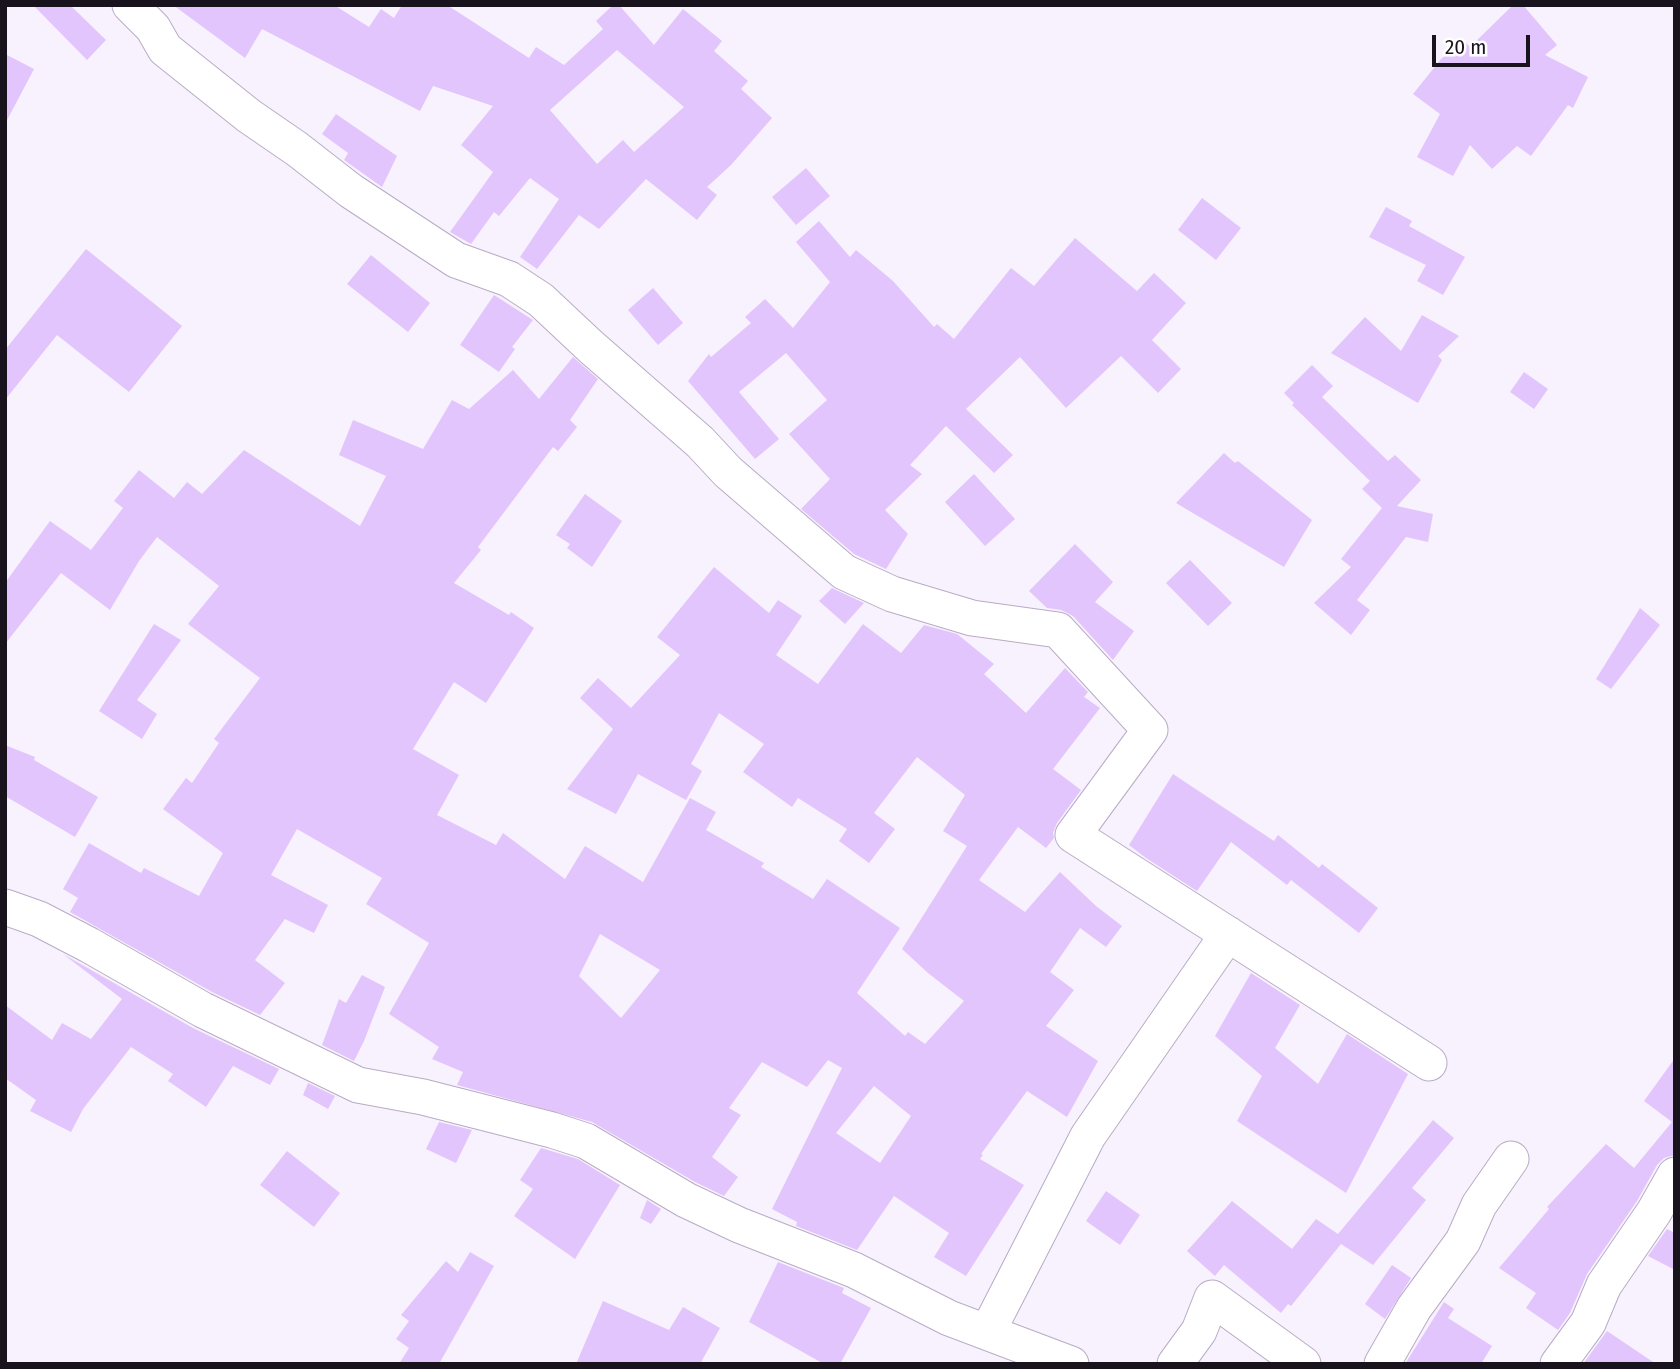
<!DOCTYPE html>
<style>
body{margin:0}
#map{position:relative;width:1680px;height:1369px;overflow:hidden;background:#f7f2fd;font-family:"Fira Sans Condensed",sans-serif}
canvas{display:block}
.frame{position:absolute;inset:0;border:7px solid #18131c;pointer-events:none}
.scale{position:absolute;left:1432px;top:35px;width:98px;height:32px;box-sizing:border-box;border:4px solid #18131c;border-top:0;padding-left:9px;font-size:21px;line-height:24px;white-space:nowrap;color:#18131c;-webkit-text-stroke:5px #fff;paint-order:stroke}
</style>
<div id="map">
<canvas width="1680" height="1369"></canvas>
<div class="frame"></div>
<div class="scale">20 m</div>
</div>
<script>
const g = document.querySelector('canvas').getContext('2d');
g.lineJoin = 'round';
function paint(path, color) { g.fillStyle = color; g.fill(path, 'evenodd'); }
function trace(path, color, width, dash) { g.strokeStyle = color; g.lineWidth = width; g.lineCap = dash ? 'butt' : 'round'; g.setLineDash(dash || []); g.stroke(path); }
paint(new Path2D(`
 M33 5H70L106 40 87 60Z
 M173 5H334L369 27 381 9 394 18 402 5H447L529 58 536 47 564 65 603 29 596 21 613 5H619L654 45 683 9 722 41 714 51 748 81 741 89 772 118 731 165 707 187 717 195 697 220 646 179 599 229 579 215 537 269 520 257 559 199 530 178 499 216 494 212 471 244 450 232 493 172 461 145 493 106 433 86 420 111 262 29 245 58ZM617 50 684 107 634 152 623 140 597 164 550 110Z
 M1513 5H1523L1557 45 1545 55 1588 77 1573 108 1568 105 1531 156 1517 146 1492 169 1470 145 1453 176 1417 157 1440 114 1413 94 1441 59 1462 39 1470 47Z
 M5 54 34 69 5 124Z
 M336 114 397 156 382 187 344 160 348 153 322 134Z
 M806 168 830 196 796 225 772 197Z
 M1202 198 1241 228 1216 260 1178 230Z
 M1386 207 1412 221 1409 226 1465 257 1443 295 1417 281 1426 265 1369 237Z
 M819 221 850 257 856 250 893 281 934 327 937 324 954 339 1011 268 1034 286 1075 238 1137 291 1154 273 1186 303 1152 340 1181 369 1158 393 1121 356 1066 408 1020 357 966 409 1013 455 994 473 946 426 910 465 922 474 885 510 908 534 886 569 854 554 801 509 830 479 789 434 827 400 786 353 739 392 779 439 755 459 688 381 709 354 711 357 751 323 745 317 765 299 793 328 830 282 796 242Z
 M86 249 182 326 129 392 57 335 5 400V350Z
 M371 255 430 303 408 332 347 284Z
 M653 288 683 323 658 345 628 310Z
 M494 295 533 320 512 347 515 349 499 372 460 345Z
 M1422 315 1459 336 1438 356 1442 360 1418 403 1331 353 1365 317 1401 351Z
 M573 357 598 379 570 420 577 427 558 451 553 447 478 547 481 550 454 583 509 615 511 612 534 628 486 703 454 682 413 749 459 775 437 815 496 845 503 833 565 879 585 846 643 882 690 798 716 812 706 830 764 863 761 867 813 899 827 879 900 928 857 993 905 1036 908 1032 925 1044 964 1001 928 973 902 949 967 846 943 831 965 795 917 757 874 813 895 829 869 863 839 841 847 829 798 798 792 807 743 772 764 744 719 713 691 764 702 771 686 800 638 774 616 814 567 789 613 729 580 698 598 678 631 708 680 655 657 637 714 567 769 613 778 600 802 616 776 655 818 684 863 624 901 653 924 625 957 634 994 664 984 674 1026 713 1065 668 1088 692 1084 697 1100 708 1053 769 1081 790 1057 823 1053 833 1054 838 1046 848 1018 827 979 880 1025 912 1060 872 1096 906 1122 926 1106 947 1080 928 1050 972 1074 990 1046 1026 1098 1061 1067 1117 1027 1091 981 1154 983 1155 980 1159 1024 1185 966 1276 934 1257 949 1233 894 1196 857 1250 796 1226 797 1222 772 1209 842 1068 828 1060 807 1087 762 1062 729 1108 741 1115 712 1157 738 1177 724 1196 695 1182 592 1122 457 1085 463 1072 432 1059 439 1047 389 1014 429 943 366 904 382 878 297 829 271 875 328 905 314 933 285 919 255 960 285 983 260 1015 212 992 70 912 78 898 63 889 89 843 141 873 144 868 199 896 223 853 163 809 186 778 192 783 219 743 214 739 260 678 188 624 219 586 157 537 139 561 110 610 61 573 5 644V583L50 521 91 550 123 508 114 501 139 470 174 498 187 482 202 494 244 450 360 526 386 476 339 455 353 420 423 449 452 400 469 409 513 370 539 399ZM600 934 660 970 621 1018 579 976ZM874 1086 911 1116 880 1163 836 1133Z
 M1312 365 1333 386 1322 397 1388 461 1395 455 1421 480 1397 506 1433 514 1428 542 1406 537 1357 600 1370 610 1351 635 1314 603 1351 567 1341 559 1382 508 1362 489 1370 481 1292 405 1294 403 1284 393Z
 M1524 372 1548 389 1534 409 1510 392Z
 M1224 453 1235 463 1238 461 1312 520 1284 567 1176 503Z
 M974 474 1015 519 985 546 945 502Z
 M585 494 622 521 592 567 567 548 570 544 556 535Z
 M1075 544 1113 582 1095 602 1134 631 1113 660 1073 616 1061 610 1047 608 1029 591Z
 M1190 560 1232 603 1208 626 1166 583Z
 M832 588 864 603 845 624 819 601Z
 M1640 608 1660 625 1611 689 1596 679Z
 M154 624 181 640 137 700 157 714 142 739 99 711Z
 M5 745 35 757 34 760 98 797 75 837 5 796Z
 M1173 774 1274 841 1278 835 1319 868 1322 864 1378 908 1359 933 1291 880 1287 885 1231 842 1197 891 1146 858 1129 845Z
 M63 954 193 1028 279 1069 270 1085 233 1066 206 1107 168 1081 173 1074 131 1047 83 1109 71 1132 30 1111 36 1100 5 1078V1005L52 1040 62 1023 91 1039 122 999Z
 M1251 973 1300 1005 1275 1048 1318 1084 1347 1034 1408 1074 1346 1193 1237 1121 1262 1076 1215 1036Z
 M362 975 385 987 364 1041 354 1061 322 1045 339 999 346 1003Z
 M1675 1058V1155L1664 1158 1657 1165 1637 1201 1587 1274 1570 1313 1558 1330 1526 1308 1536 1293 1499 1268 1549 1209 1547 1207 1606 1144 1634 1168 1672 1122 1644 1101Z
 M308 1083 335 1096 328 1109 303 1095Z
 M1433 1120 1454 1138 1412 1188 1426 1200 1373 1265 1341 1244 1291 1306 1288 1304 1281 1313 1224 1265 1215 1276 1187 1251 1232 1201 1292 1249 1316 1219 1338 1234Z
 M439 1122 472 1130 456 1163 426 1149Z
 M541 1148 578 1159 620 1185 575 1259 514 1216 533 1189 520 1180Z
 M287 1151 340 1193 314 1227 260 1185Z
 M1106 1191 1140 1215 1120 1245 1086 1221Z
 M647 1200 661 1209 651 1224 640 1218Z
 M1667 1229 1675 1233V1270L1648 1256Z
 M470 1252 494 1266 439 1364H399L409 1348 396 1339 409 1321 401 1315 446 1261 458 1272Z
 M778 1262 844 1288 842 1293 871 1308 840 1364H824L749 1322Z
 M1392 1265 1411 1278 1385 1319 1365 1304Z
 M603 1301 669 1330 683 1307 720 1328 700 1364H576Z
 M1444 1302 1454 1309 1448 1318 1492 1346 1481 1364H1405Z
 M1607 1331 1656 1364H1583Z`), '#e3c5fd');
const street = new Path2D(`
 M130 5 153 28 165 49 249 116 297 149 351 191 456 260 509 279 541 300 590 346 700 442 728 472 844 572 892 594 972 618 1058 630 1150 730 1073 835 1429 1063
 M5 907 39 919 89 945 203 1010 358 1085 423 1097 552 1130 586 1141 686 1200 739 1225 854 1270 949 1318 1071 1364
 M988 1331 1088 1136 1228 934
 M1175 1364 1199 1331 1212 1298 1303 1364
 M1382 1364 1414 1308 1463 1241 1479 1205 1511 1159
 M1558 1364 1588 1323 1604 1285 1654 1212 1675 1175`);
trace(street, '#b9abc5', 37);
trace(street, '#fff', 35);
</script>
